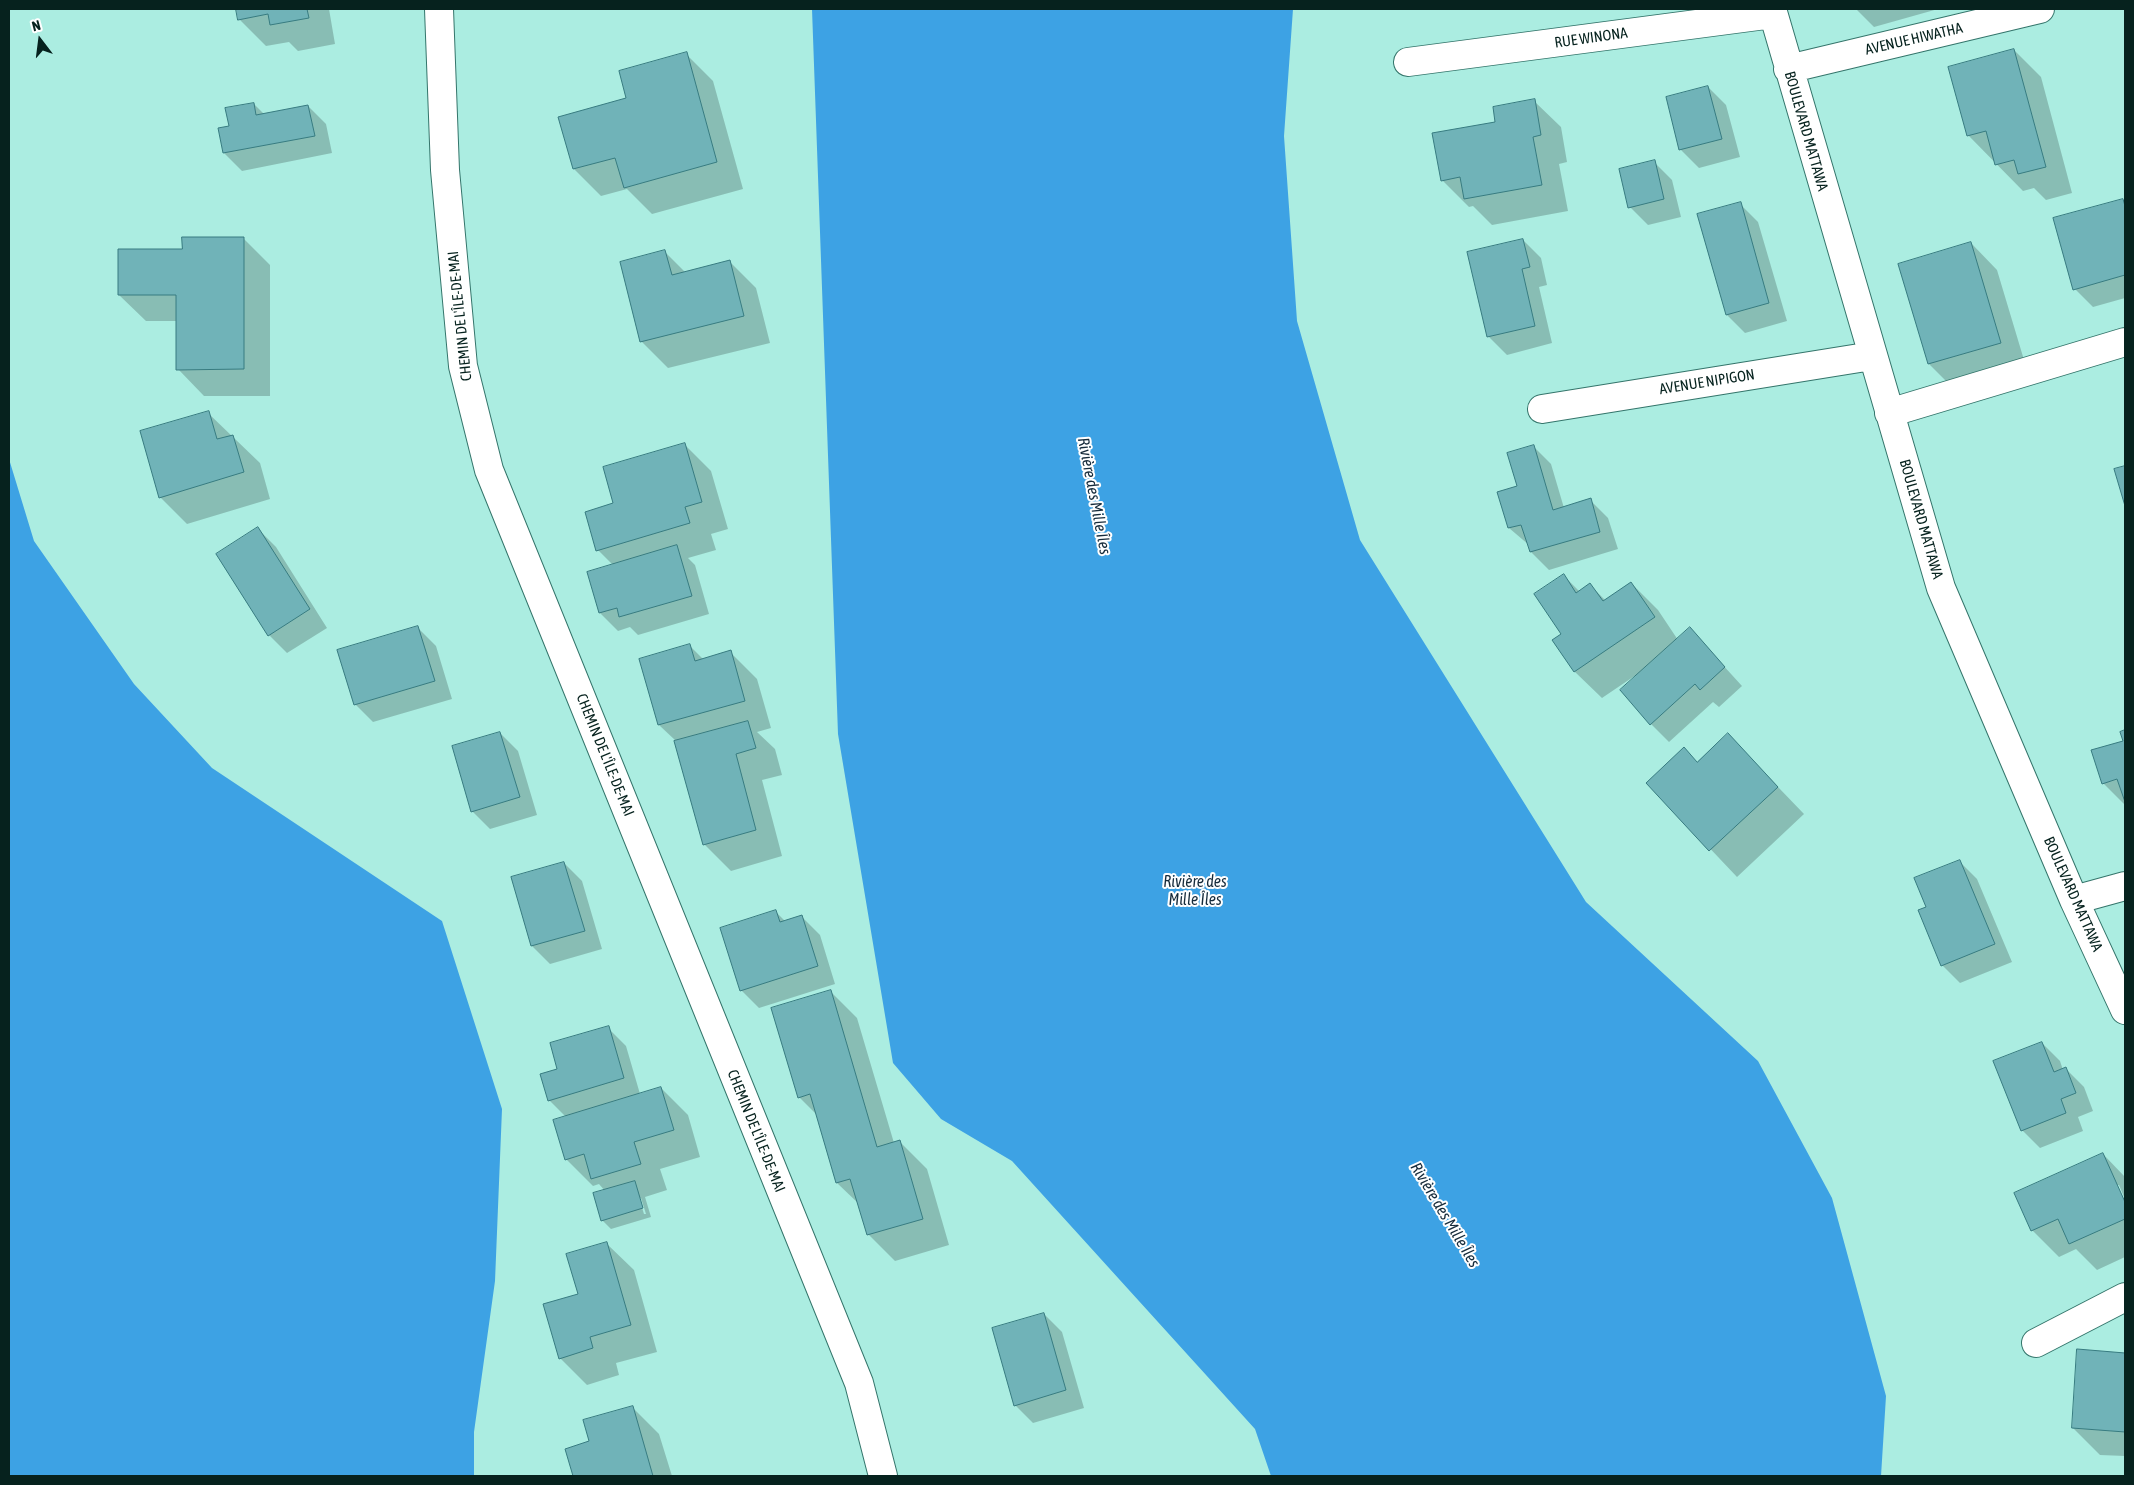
<!DOCTYPE html>
<meta charset="utf-8">
<style>
body{margin:0}
#map{position:relative;width:2134px;height:1485px;overflow:hidden;background:#abede1;font-family:"Asap Condensed",sans-serif}
canvas{display:block}
.frame{position:absolute;inset:0;border:10px solid #06221e;pointer-events:none}
.north{position:absolute;left:15px;top:15px;width:50px;height:50px;-webkit-text-stroke:4px #fff;paint-order:stroke;rotate:345deg;font-size:14px;font-weight:700;line-height:20px;text-align:center;color:#06221e}
.north::after{content:'';display:block;margin:auto;width:18px;height:22px;background:#06221e;clip-path:polygon(50% 0,100% 100%,50% 72%,0 100%)}
</style>
<div id="map">
<canvas width="2134" height="1485"></canvas>
<div class="frame"></div>
<div class="north">N</div>
</div>
<script>
const g = document.querySelector('canvas').getContext('2d');
g.lineJoin = 'round';
function paint(path, color) { g.fillStyle = color; g.fill(path, 'evenodd'); }
function trace(path, color, width, dash) { g.strokeStyle = color; g.lineWidth = width; g.lineCap = dash ? 'butt' : 'round'; g.setLineDash(dash || []); g.stroke(path); }
function write(font, color, halo, rows, align = 'center') {
  g.font = font + ' "Asap Condensed",sans-serif'; g.lineWidth = 4; g.setLineDash([]); g.textBaseline = 'middle'; g.strokeStyle = halo; g.fillStyle = color; for (const [text, x, y, turn = 0] of rows) {
    g.save(); g.translate(x, y); g.rotate((+turn || 0) * Math.PI / 180); g.textAlign = isNaN(turn) ? turn : align; if (halo) g.strokeText(text, 0, 0); g.fillText(text, 0, 0); g.restore();
  }
}
paint(new Path2D(`
 M812 9H1293L1284 136 1297 321 1360 540 1586 902 1758 1061 1832 1198 1886 1396 1881 1476H1271L1255 1429 1012 1161 941 1119 893 1063 838 734Z
 M9 459 34 541 134 684 212 768 442 921 502 1109 495 1281 474 1432V1476H9Z`), '#3da2e4');
paint(new Path2D(`
 M236 9H329L335 44 298 51 289 42 266 46 239 19Z
 M1856 9H1938L1874 27Z
 M2014 50 2041 77 2072 193 2046 200 2034 188 2023 191 1968 135Z
 M686 54 713 81 743 189 652 214 627 189 601 196 574 169 560 117 627 99Z
 M1708 87 1726 105 1740 157 1699 168 1681 150Z
 M1534 101 1561 127 1567 162 1559 164 1568 211 1492 225 1473 206 1469 207 1442 180Z
 M254 104 264 114 308 106 326 124 332 153 242 171 224 153 230 127Z
 M1654 162 1672 180 1681 217 1648 225 1630 207Z
 M2123 200 2125 202V298L2093 307 2075 289Z
 M1740 204 1758 222 1787 321 1745 333 1727 315 1699 215Z
 M243 238 270 265V396H204L178 369 177 321H146L119 295 183 250Z
 M1523 240 1541 258 1547 285 1539 287 1552 343 1507 355 1489 337Z
 M1971 243 1997 270 2027 370 1956 391 1929 364 1900 264Z
 M665 252 686 273 729 261 756 288 770 343 668 368 641 341Z
 M208 413 260 463 270 499 187 524 160 497Z
 M684 444 711 471 728 529 711 534 716 550 688 558 695 565 709 614 638 635 630 627 618 631 600 613 613 565 598 550 615 504Z
 M1533 446 1551 464 1564 508 1590 500 1608 518 1618 549 1549 570 1531 552 1529 545 1509 528Z
 M258 529 276 547 327 628 287 653 269 635Z
 M1564 576 1580 592 1590 585 1606 601 1631 583 1658 610 1678 640 1690 629 1742 686 1719 707 1713 702 1669 742 1651 724 1636 675 1602 698 1575 672 1554 641 1563 635Z
 M418 628 436 646 452 699 373 722 355 704Z
 M690 646 703 659 730 652 757 679 771 728 757 732 775 749 782 775 762 780 782 856 731 871 704 844 676 741 659 725 641 659Z
 M2125 731V805L2103 783 2124 742 2121 733Z
 M500 733 518 751 537 815 490 829 472 811Z
 M1728 735 1804 814 1737 877 1648 783 1698 763Z
 M1959 861 1977 879 2012 962 1960 983 1942 965 1928 908Z
 M564 863 582 881 602 949 550 964 532 946Z
 M776 912 786 922 802 917 820 935 835 984 759 1008 741 990Z
 M830 991 857 1018 894 1143 900 1142 927 1169 949 1245 895 1261 868 1234 859 1204 837 1183 817 1115 799 1097Z
 M608 1028 626 1046 640 1094 661 1088 688 1115 700 1157 660 1169 667 1190 645 1197 651 1217 611 1229 602 1220 605 1191 599 1184 593 1186 566 1159V1117L549 1100 559 1070ZM639 1198H641L646 1214H644Z
 M2042 1043 2060 1061 2063 1070 2066 1069 2084 1087 2093 1111 2078 1117 2083 1131 2040 1148 2022 1130Z
 M2103 1154 2125 1177V1199L2119 1185H2116L2125 1206V1257L2097 1270 2076 1249 2059 1257 2032 1230Z
 M607 1244 634 1270 657 1352 616 1363 619 1375 587 1385 560 1358 579 1295Z
 M1044 1314 1062 1332 1084 1408 1033 1423 1015 1405Z
 M2078 1351 2125 1354V1456L2100 1455 2073 1428Z
 M632 1407 659 1434 672 1476H574L566 1450 591 1442Z`), '#0003');
const building = new Path2D(`
 M236 9H307L309 18 270 25 268 14 238 20Z
 M2014 49 2046 167 2018 174 2014 160 1995 165 1986 131 1967 136 1948 67Z
 M687 52 717 162 624 188 615 158 573 169 558 117 626 98 619 71Z
 M1708 86 1722 139 1679 150 1666 97Z
 M1535 99 1541 135 1533 137 1542 185 1464 199 1460 177 1441 181 1432 133 1495 122 1493 107Z
 M254 103 256 115 308 105 315 136 223 153 218 128 229 126 225 108Z
 M1655 160 1664 199 1628 208 1619 169Z
 M2123 199 2125 206V275L2073 290 2053 218Z
 M1741 202 1769 303 1726 315 1697 214Z
 M182 237H244V369L176 370V295H118V249H182Z
 M1523 239 1530 267 1522 269 1535 326 1487 337 1467 252Z
 M1971 242 2001 343 1928 364 1898 264Z
 M665 250 672 275 730 260 744 316 640 342 620 262Z
 M209 411 217 439 233 435 244 472 159 498 140 431Z
 M685 443 702 502 685 507 690 523 596 551 585 512 613 503 603 467Z
 M1534 445 1553 510 1591 498 1600 532 1530 552 1521 525 1508 528 1497 492 1517 486 1507 453Z
 M2125 466V506L2114 469Z
 M258 527 310 609 268 636 216 554Z
 M677 545 692 596 619 617 617 608 599 613 587 572Z
 M1564 574 1576 593 1590 583 1603 601 1631 582 1655 617 1574 672 1552 640 1561 634 1534 594Z
 M418 626 435 681 354 705 337 650Z
 M1690 627 1725 667 1700 690 1695 684 1650 725 1620 690Z
 M690 644 695 661 731 650 745 701 658 725 639 659Z
 M748 721 756 748 736 754 756 830 703 845 674 741Z
 M2125 730V802L2117 779 2102 784 2091 750 2123 741 2120 732Z
 M500 732 520 797 471 812 452 746Z
 M1728 733 1778 787 1709 851 1646 783 1684 747 1697 762Z
 M1960 860 1995 944 1941 966 1918 910 1926 907 1914 878Z
 M564 862 585 931 531 946 511 877Z
 M776 910 780 922 802 915 818 966 740 991 720 928Z
 M831 990 877 1147 900 1140 923 1219 867 1235 850 1179 836 1183 810 1094 798 1098 771 1008Z
 M609 1026 624 1078 548 1101 540 1074 557 1069 550 1043Z
 M2042 1042 2054 1072 2066 1067 2076 1093 2061 1099 2066 1113 2021 1131 1993 1061Z
 M661 1087 674 1130 634 1142 641 1164 591 1179 584 1154 565 1160 553 1120Z
 M2103 1153 2125 1202V1219L2069 1244 2058 1219 2031 1231 2014 1193Z
 M635 1181 643 1208 601 1221 593 1193Z
 M607 1242 631 1325 590 1337 593 1348 559 1359 543 1304 578 1294 566 1254Z
 M1044 1313 1066 1390 1014 1406 992 1328Z
 M2077 1349 2125 1353V1432L2072 1428Z
 M633 1406 653 1476H573L565 1449 589 1441 583 1420Z`);
paint(building, '#70b3b8');
trace(building, '#377b80', 1);
const street = new Path2D(`
 M439 9 445 170 463 366 489 470 859 1383 883 1476
 M1772 9 1941 588 2074 900 2125 1010
 M1408 62 1773 14
 M1788 69 2040 9
 M1542 409 1872 356
 M1889 413 2125 342
 M2074 900 2125 886
 M2036 1343 2125 1297`);
trace(street, '#34756b', 30);
trace(street, '#fff', 28);
write('15px', '#06221e', '#fff', [
 ["RUE WINONA",1591,38,-8],
 ["AVENUE HIWATHA",1914,39,-13],
 ["BOULEVARD MATTAWA",1806,131,74],
 ["CHEMIN DE L'ÎLE-DE-MAI",460,316,-96],
 ["AVENUE NIPIGON",1707,382,-9],
 ["BOULEVARD MATTAWA",1921,519,74],
 ["CHEMIN DE L'ÎLE-DE-MAI",605,755,68],
 ["BOULEVARD MATTAWA",2073,894,66],
 ["CHEMIN DE L'ÎLE-DE-MAI",756,1131,68]
]);
write('italic 16px', '#162b3b', '#fff', [
 ["Rivière des Mille Îles",1094,496,79],
 ["Rivière des",1195,882],
 ["Mille Îles",1195,900],
 ["Rivière des Mille Îles",1445,1215,59]
]);
</script>
